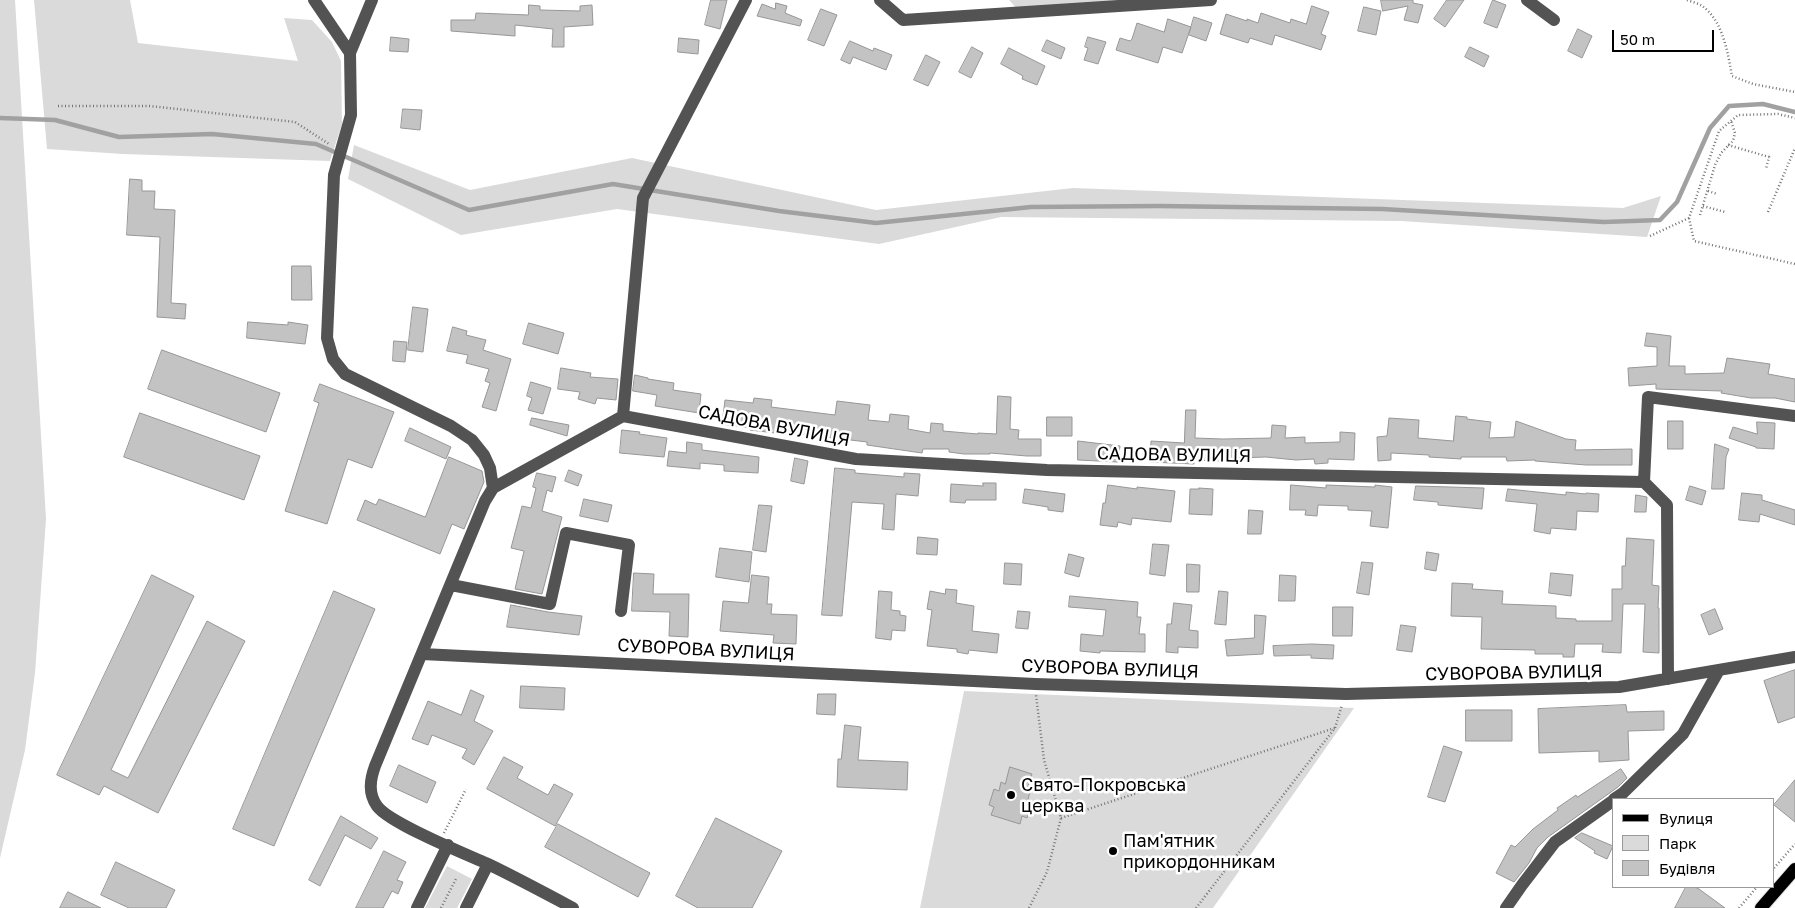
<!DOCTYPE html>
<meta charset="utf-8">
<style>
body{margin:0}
#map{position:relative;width:1795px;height:908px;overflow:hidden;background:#fff;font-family:"Golos Text",sans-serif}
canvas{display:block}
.legend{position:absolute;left:1612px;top:798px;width:162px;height:90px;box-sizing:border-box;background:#fff;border:1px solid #999;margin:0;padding:6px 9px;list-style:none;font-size:15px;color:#000}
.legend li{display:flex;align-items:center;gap:10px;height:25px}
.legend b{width:25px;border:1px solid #999}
.scale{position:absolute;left:1612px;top:30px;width:102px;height:22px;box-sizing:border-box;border:2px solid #000;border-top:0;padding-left:6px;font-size:15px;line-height:18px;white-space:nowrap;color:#000;-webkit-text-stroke:4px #fff;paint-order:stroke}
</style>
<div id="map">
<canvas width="1795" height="908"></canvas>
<ul class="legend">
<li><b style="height:6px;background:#000"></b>Вулиця</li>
<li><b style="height:14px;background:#dadada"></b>Парк</li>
<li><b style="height:14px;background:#c3c3c3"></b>Будівля</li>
</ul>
<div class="scale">50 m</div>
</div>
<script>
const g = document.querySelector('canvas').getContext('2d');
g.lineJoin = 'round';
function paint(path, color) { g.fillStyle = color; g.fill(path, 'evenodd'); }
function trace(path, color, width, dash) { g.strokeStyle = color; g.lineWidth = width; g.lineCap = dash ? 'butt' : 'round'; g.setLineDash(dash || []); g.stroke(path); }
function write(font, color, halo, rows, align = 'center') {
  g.font = font + ' "Golos Text",sans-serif'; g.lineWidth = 5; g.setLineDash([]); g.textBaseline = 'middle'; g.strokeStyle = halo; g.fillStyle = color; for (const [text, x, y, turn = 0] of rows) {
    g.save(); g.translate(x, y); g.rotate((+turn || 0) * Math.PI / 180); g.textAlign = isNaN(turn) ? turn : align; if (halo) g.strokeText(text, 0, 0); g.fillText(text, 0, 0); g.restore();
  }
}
paint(new Path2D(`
 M0 0H15L46 519 35 673 25 750 0 858Z
 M34 0H130L138 43 298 61 284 18 312 20 332 42 341 61 342 124 330 161 123 154 47 149Z
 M1009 0H1168L1018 10Z
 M354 145 470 190 632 158 876 210 1073 188 1623 208 1661 196 1647 237 1401 221 1001 217 879 244 617 209 461 235 348 179Z
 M964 691 1354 708 1213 908H920Z
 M447 866 472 879 457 908H425Z`), '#dadada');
trace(new Path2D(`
 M0 118 55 120 119 137 212 134 316 144 469 210 613 184 779 211 876 223 1031 207 1159 206 1382 209 1604 222 1660 220 1677 202 1710 128 1729 106 1763 104 1795 112`), '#a1a1a1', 4.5);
const building = new Path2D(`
 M711 0H727L720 29 705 25Z
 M1381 0H1413V3L1423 5 1418 23 1404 20 1408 6 1383 11Z
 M1447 0H1464L1445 27 1434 19Z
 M1493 0 1506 5 1497 28 1484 23Z
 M776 3 787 6 785 13 802 20 800 26 757 16 762 4 775 9Z
 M529 5 540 6V10L580 11V6L592 5 593 25 564 27V47H552L553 29 515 25V36L451 31V20H475L476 13 528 15Z
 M1312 6 1329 12 1321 34 1326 36 1321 50 1275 35 1272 45 1250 38 1248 43 1220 34 1226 14 1247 21V19L1258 23 1261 13 1290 23 1291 19 1306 24Z
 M1364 7 1381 11 1376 35 1358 31Z
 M821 9 837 15 824 46 808 40Z
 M1194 17 1212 23 1206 41 1189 35Z
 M1168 19 1191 27 1182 53 1163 47 1158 63 1116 50 1120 38 1130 41 1132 39 1137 23 1164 32Z
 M1578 29 1592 36 1582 58 1568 51Z
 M391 37 409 39 408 52 390 51Z
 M1088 37 1106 42 1098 64 1084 60 1088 48 1085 47Z
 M679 38 699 40 698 54 678 52Z
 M1047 40 1065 48 1061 59 1042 51Z
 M850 41 873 51 874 48 892 55 886 70 853 57 850 64 841 60Z
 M972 47 983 53 971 78 959 72Z
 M1470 47 1489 56 1484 67 1465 57Z
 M1009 48 1045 66 1037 85 1022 79 1023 76 1001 64Z
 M926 55 940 62 928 86 914 80Z
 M403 109 422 110 420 130 401 128Z
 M130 179 142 180V191H155L154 209 175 210 171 303 186 304 185 319 157 317 160 237 127 235Z
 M292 266H311L312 300H292Z
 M413 307 428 309 423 352 408 350Z
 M248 322 288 325V322L308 325 305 344 247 338Z
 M529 323 564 333 558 354 523 344Z
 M453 327 467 331 466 335 486 340 483 350 511 359 496 411 482 407 490 383 485 381 489 369 466 363 468 355 447 351Z
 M1647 333 1671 336 1669 366H1685V374L1724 373 1727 358 1770 364 1768 374 1795 379V402L1775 398H1751L1721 393 1722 391 1656 389V384L1629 386 1628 368 1657 366V347L1645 346Z
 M394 341 407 342 405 362 393 361Z
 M162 350 280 393 266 432 148 389Z
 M561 368 591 373 590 377 618 379 616 400 597 398 595 404 578 399 580 392 558 389Z
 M635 375 648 378V379L674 383 673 390 701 394 699 413 655 406 657 395 633 391Z
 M531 382 551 388 543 414 528 410 532 398 527 396Z
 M320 384 394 412 372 468 348 459 327 524 285 511 319 403 314 401Z
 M998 396 1011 397 1010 429 1019 430 1018 439H1041V456H1027L990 453V454H964L949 452V449H923L922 453 867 445V442L793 433V435L750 430 751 428 722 424 725 400 753 403 754 398 772 400 771 407 835 415 837 401 870 405 868 420 889 422 890 414 909 416 908 429 930 433 931 423 943 424V431L978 434V433L996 434Z
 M1186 410H1196L1195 438 1223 439 1271 438 1272 425 1286 426 1285 438 1305 437V443L1340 442V432L1355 433 1354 460 1328 459V463L1315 464 1314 459 1296 460 1266 457 1237 458V460L1216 461 1194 460V464L1150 462 1151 441 1184 443Z
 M140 413 260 456 244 500 124 457Z
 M1456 416 1467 417V419L1491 422 1489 438 1514 437 1516 421 1566 439 1576 440 1575 450 1632 449V465H1586L1535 461V460L1507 461 1506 457H1461V459L1429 457V455L1391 453V460L1378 461 1377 437 1387 436 1389 418 1419 420 1418 438 1453 441Z
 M1047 417H1072V436H1047Z
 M532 418 569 425 567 436 530 425Z
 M1668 421H1683V449H1668Z
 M1757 422 1775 423 1774 449 1756 448V447L1729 438 1733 427 1757 434Z
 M410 428 451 447 446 459 405 441Z
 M622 430 640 432 639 434 667 438 664 457 620 453Z
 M1078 441 1120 446 1118 462 1078 460Z
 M687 442 702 444V450L759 457 758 473 724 471V465L700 463V469L667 466 669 451 686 453Z
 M1715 444 1729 449 1726 457 1724 489H1712Z
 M449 457 482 471 484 482 464 529 452 524 440 554 357 520 365 500 376 505 379 499 425 517Z
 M795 458 808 461 804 484 791 481Z
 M835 468 855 470V473L904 477V473L920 474 918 496 896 494 894 530 882 529 884 504 852 502 842 616 822 615Z
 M569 470 582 475 578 486 565 481Z
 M537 473 556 477 552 492 547 490 542 511 562 517 542 594 515 589 524 551 511 548 522 506 531 508 536 488 533 487Z
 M983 483H996V500H966L965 503 950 502 951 484 983 486Z
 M1108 485 1137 489V487L1175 491 1171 522 1132 518 1131 525 1118 522 1117 527 1100 525 1103 503H1105Z
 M1291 485 1326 488V485L1375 487V485L1392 487 1388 528 1370 526 1372 511 1348 510V506L1318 505 1317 516 1305 515 1306 510H1290Z
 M1416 486 1484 488 1482 509 1438 505V502L1414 500Z
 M1690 486 1706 491 1702 505 1686 500Z
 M1199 488 1213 489 1212 515 1189 514 1190 489H1199Z
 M1025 489 1065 494 1063 512 1048 510V507L1023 503Z
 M1508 489 1566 495V492L1586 494V493L1599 494 1598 512 1577 511 1576 530 1551 528 1550 534 1534 531 1537 504 1506 501Z
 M1742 493 1762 495V500L1795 510V525L1760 514 1759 522 1739 520Z
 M1636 495 1647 497 1646 512H1635Z
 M584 499 612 505 608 522 580 516Z
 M759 505 772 506 766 552 753 550Z
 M1249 510 1263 511 1261 534H1248Z
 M918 537 938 539 937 555 917 554Z
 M1627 538 1654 540 1652 585 1659 586 1658 608H1659V653L1643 652 1645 604H1623L1621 653 1602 652 1603 644H1575L1574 657H1563V654H1535V650L1481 649 1482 617 1451 616 1452 583 1473 584 1472 589 1503 591 1502 604 1556 606V618L1576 619V621H1612V589H1622V566H1625Z
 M1153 544 1169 545 1165 576 1150 574Z
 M720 548 752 552 749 582 716 577Z
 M1427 552 1439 554 1436 571 1425 569Z
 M1069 554 1084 558 1079 577 1065 573Z
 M1362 562 1373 563 1369 595 1357 593Z
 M1005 563 1022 564 1021 585 1004 584Z
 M1187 564 1200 565 1199 592H1187Z
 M634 573 654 574 653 594H689L688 637 669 636 670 612 632 611Z
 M1551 573 1573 575 1571 596 1549 593Z
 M152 575 194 596 111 770 128 778 207 621 245 641 158 813 104 786 99 795 57 775Z
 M752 575 769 577 767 604H772L771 614 797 615 796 644 773 643 774 635 720 631 723 601 748 603Z
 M1280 575 1296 576 1295 601H1279Z
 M946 589 957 590 956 603 974 606 972 631 999 634 997 653 969 650 968 654 957 652V649L927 646 932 610 927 609 930 591 945 594Z
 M334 591 375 609 274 846 233 829Z
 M879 591 892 592 891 610 900 611V615L906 616 905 631 892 630 891 640 876 638Z
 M1219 591 1228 592 1226 625 1215 624Z
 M1070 596 1138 602 1137 617H1141L1139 634H1145V652L1100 651V653L1080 651 1081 634 1103 636 1106 610 1069 607Z
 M1174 603 1192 605 1189 630 1198 631V648L1178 647V653L1166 652 1167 624H1171Z
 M511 605 548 612 582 616 579 635 507 627Z
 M1333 607H1353L1352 636H1333Z
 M1715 609 1723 629 1709 635 1701 615Z
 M1018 611 1030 612 1028 629 1016 628Z
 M1255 615 1266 616 1263 654 1227 656 1225 640 1254 638Z
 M1401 625 1416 627 1412 652 1397 650Z
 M1312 644 1334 645 1333 659 1311 658V655L1274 656 1273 646Z
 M1795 670V717L1778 723 1764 681Z
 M521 686 565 688 564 710 520 708Z
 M471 690 484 696 474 721 493 731 474 765 462 758 467 749 432 735 428 745 412 739 428 701 461 715Z
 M818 694H836L835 715 817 714Z
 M1626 705 1627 712 1664 711V730L1628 731 1629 760 1599 762V751L1539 753 1538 709Z
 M1466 710H1512V741H1466Z
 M845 725 861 727 858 760 908 762 907 790 837 787 838 759H841Z
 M1444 746 1462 752 1445 802 1428 797Z
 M504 757 523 767 517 778 548 795 554 784 573 794 555 826 487 789Z
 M399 765 436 782 427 803 390 786Z
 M1010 767 1032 774 1027 790 1030 792 1028 799 1032 801 1027 818 1022 816 1020 824 991 815 994 807 989 805 994 789 999 791 1001 782 1005 784Z
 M1621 769 1627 778 1618 787 1548 837 1537 848 1529 863 1514 882 1496 873 1511 845 1515 847 1533 829 1558 810 1557 808 1576 795 1577 797Z
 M1795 780V822L1774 805Z
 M341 816 378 838 371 849 345 835 320 886 309 880Z
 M716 818 782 851 752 908H698L676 896Z
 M558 824 650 873 638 897 545 847Z
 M1582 833 1613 846 1607 859 1594 853 1595 851 1575 838Z
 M384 851 406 862 397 880 403 882 398 894 392 891 383 908H356Z
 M116 862 175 890 166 908H129L101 895Z
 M1686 887H1695L1699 889 1725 908H1675Z
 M68 892 101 908H60Z`);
paint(building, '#c3c3c3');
trace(building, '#979797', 1);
const major = new Path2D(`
 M1761 908 1795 869`);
trace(major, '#dbdbdb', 14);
trace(new Path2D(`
 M1687 0C1692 2 1698 3 1702 6 1723 20 1728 54 1732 76L1753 84 1795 92
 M58 106H150L295 122 329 144
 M1728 145 1769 157 1766 169
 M1708 191 1717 194
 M1703 206 1725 212
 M1768 212 1795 148
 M1700 215 1715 165 1721 153 1733 141 1735 133 1731 121
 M1689 218 1694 241 1795 264
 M1650 236 1689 218 1719 131 1738 115 1778 114 1795 118
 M1061 818 1335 728
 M444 833 466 789
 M1774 868 1795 844
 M441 908 457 877
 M1029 908 1047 872 1061 818 1044 760 1036 695
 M1196 908 1335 728 1342 705
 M1739 908 1757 887`), '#757575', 2.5, [1, 2.5]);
trace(new Path2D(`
 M314 0 350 53
 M372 0 350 53 351 115 334 175 327 338 333 359 345 374 451 426 472 440 484 455 490 468 493 488 485 501 375 766C370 780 368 793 377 806 389 823 465 854 488 864 517 878 545 893 573 908
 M880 0 903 20 1211 0
 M1527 0 1554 20
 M623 416 643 198 746 0
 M1644 482 1667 505 1668 679
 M493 488 623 416 856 459 1047 470 1644 482 1648 397 1795 416
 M451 585 550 604 566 533 629 545 621 611
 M422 654 1035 684 1346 694 1619 687 1795 657
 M1614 799 1623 793 1683 734 1719 670
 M417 908 448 845
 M466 908 488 864
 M1506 908 1522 885 1555 842 1614 800`), '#535353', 12);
trace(major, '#000', 12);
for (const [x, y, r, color] of [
 [1011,795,5,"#000"],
 [1113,851,5,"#000"]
]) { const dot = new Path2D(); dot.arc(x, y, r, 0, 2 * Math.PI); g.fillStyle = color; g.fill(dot); trace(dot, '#fff', 2); }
write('18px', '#000', '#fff', [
 ["САДОВА ВУЛИЦЯ",774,426,11],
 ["САДОВА ВУЛИЦЯ",1174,455,1],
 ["СУВОРОВА ВУЛИЦЯ",706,650,3],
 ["СУВОРОВА ВУЛИЦЯ",1110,669,2],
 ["СУВОРОВА ВУЛИЦЯ",1514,673,-1]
]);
write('18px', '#000', '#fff', [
 ["Свято-Покровська",1021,785],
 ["церква",1021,806],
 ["Пам'ятник",1123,841],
 ["прикордонникам",1123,862]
], 'left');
</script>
